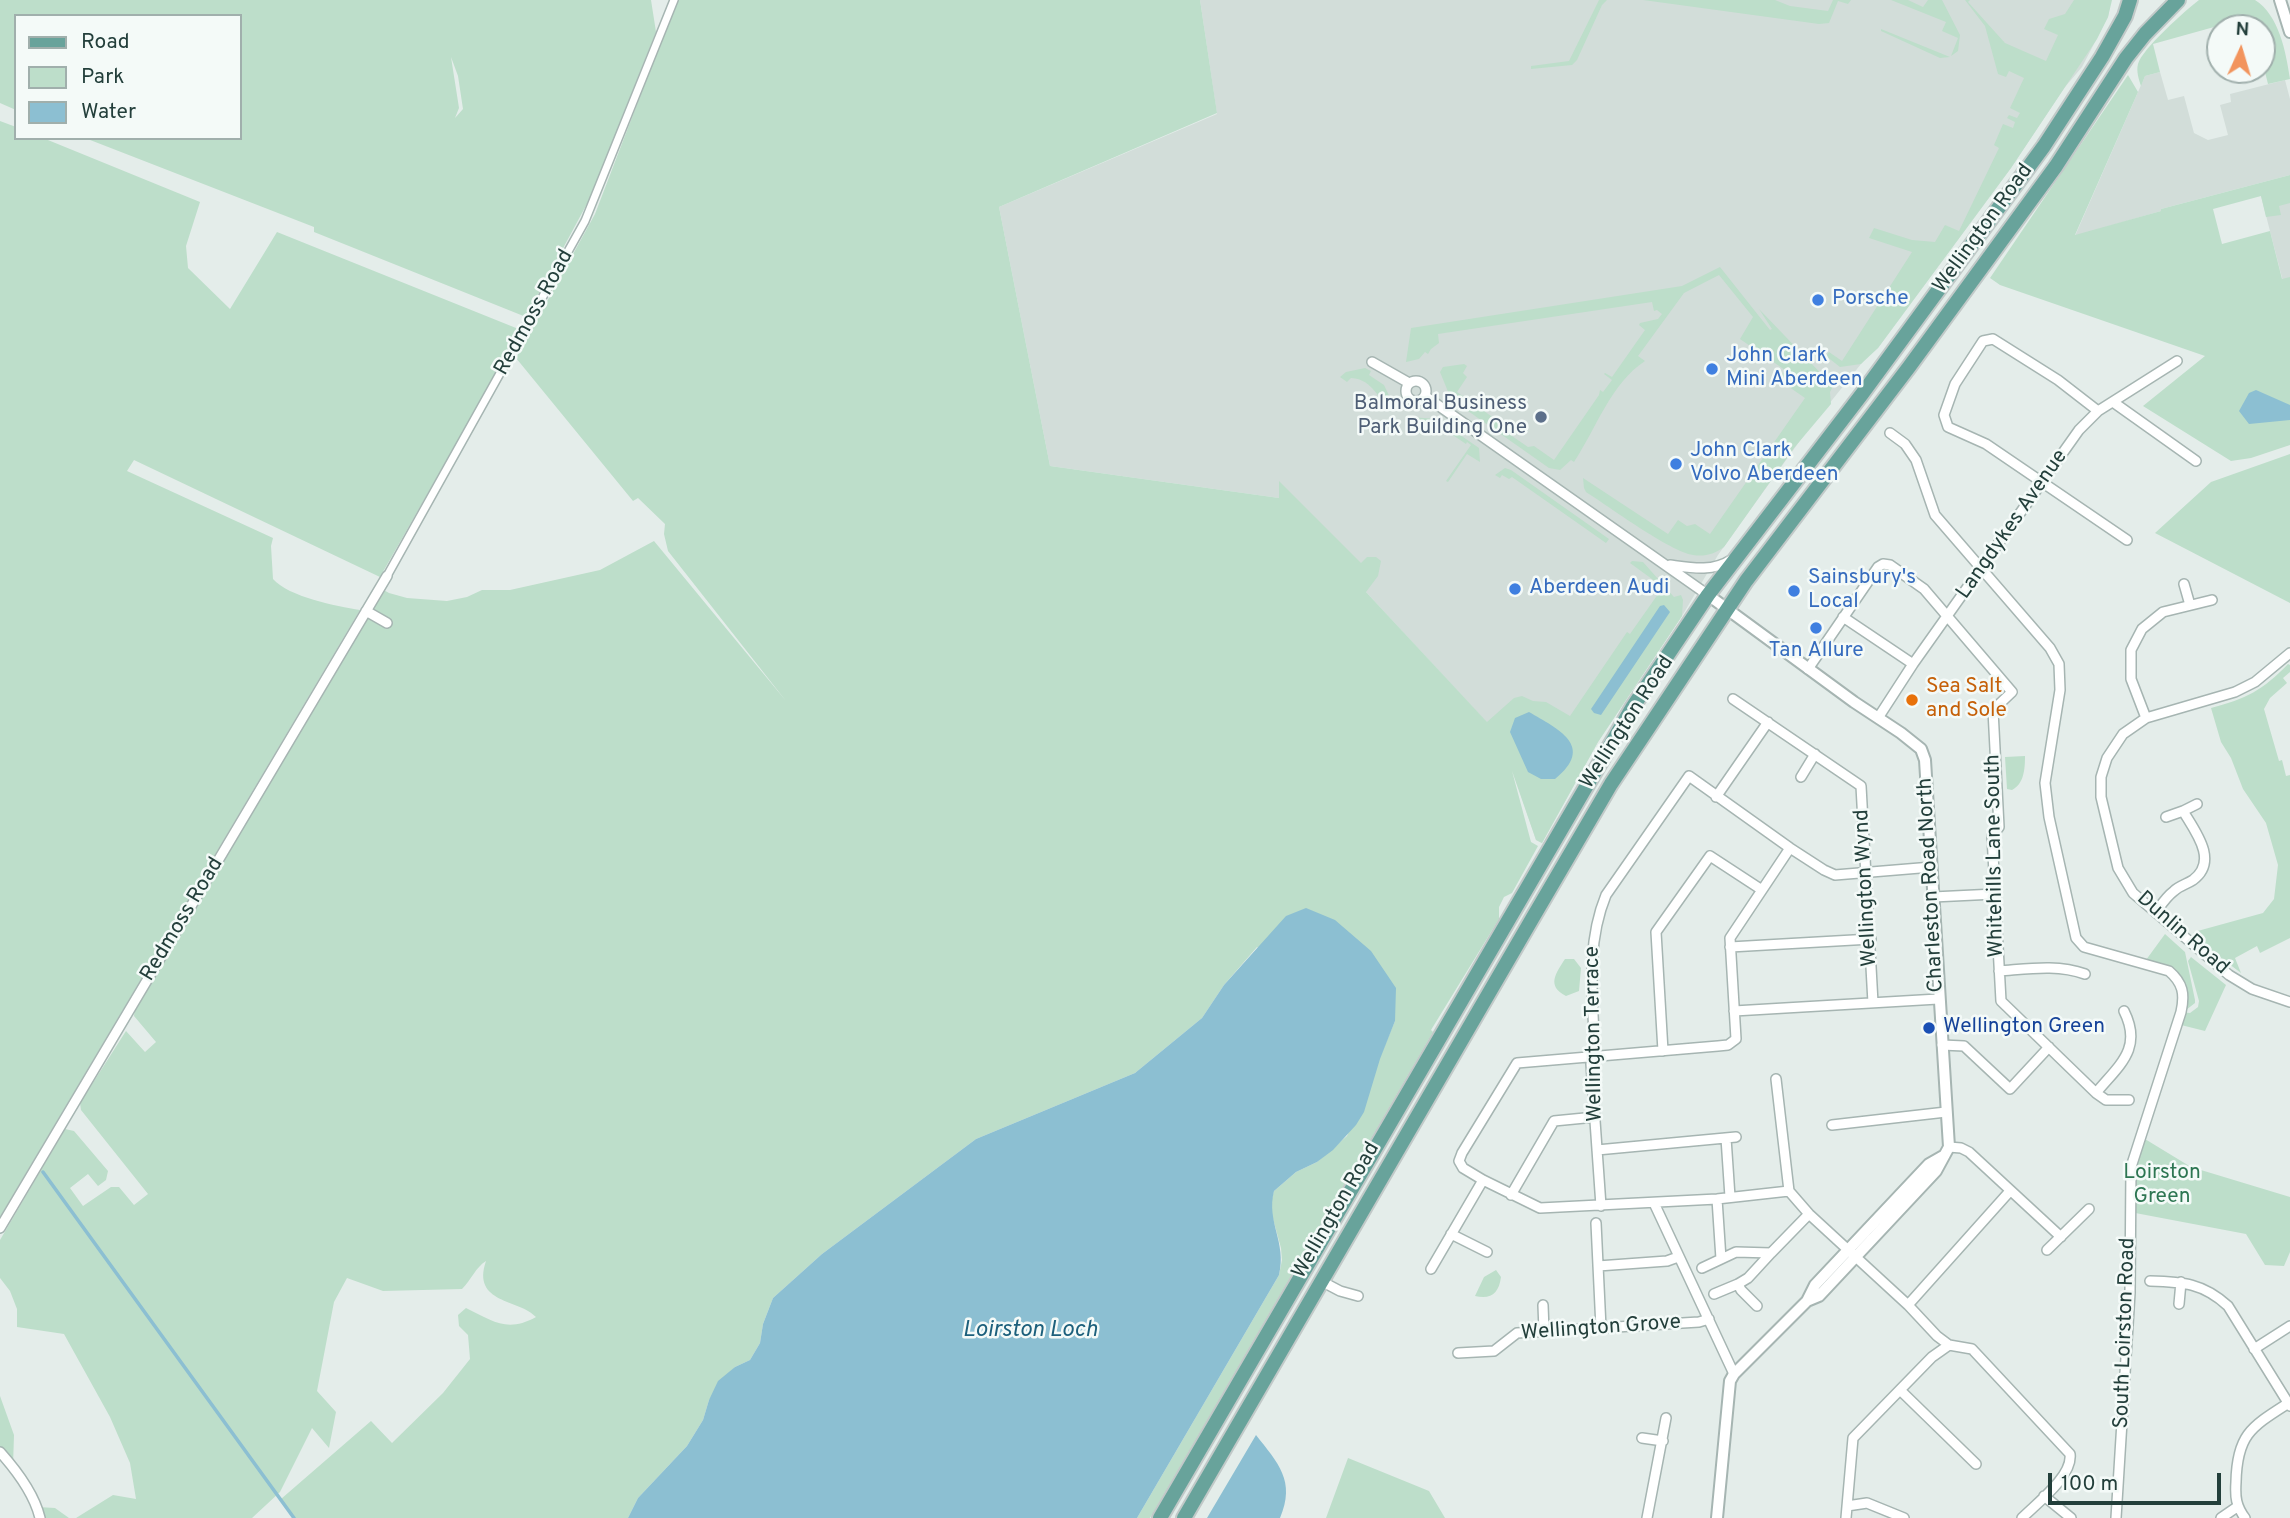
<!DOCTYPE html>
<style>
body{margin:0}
#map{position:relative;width:2290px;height:1518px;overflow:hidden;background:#e4edea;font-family:Overpass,sans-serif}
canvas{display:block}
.legend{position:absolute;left:14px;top:14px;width:228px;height:126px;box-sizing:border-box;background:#f4faf8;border:2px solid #a0afac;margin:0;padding:9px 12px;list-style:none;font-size:21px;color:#233f3b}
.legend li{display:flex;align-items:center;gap:14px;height:35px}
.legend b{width:35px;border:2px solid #a0afac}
.north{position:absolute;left:2206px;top:14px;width:70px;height:70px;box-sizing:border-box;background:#f4faf8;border:2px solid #a0afac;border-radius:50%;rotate:4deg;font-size:19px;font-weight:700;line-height:28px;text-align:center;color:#233f3b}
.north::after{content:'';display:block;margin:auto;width:24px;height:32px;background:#f2945d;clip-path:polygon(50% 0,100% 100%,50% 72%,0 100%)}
.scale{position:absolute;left:2048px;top:1473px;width:173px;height:32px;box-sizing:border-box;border:4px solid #233f3b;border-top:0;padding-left:9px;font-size:21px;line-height:24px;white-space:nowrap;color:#233f3b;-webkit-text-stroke:5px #f4faf8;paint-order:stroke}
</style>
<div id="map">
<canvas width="2290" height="1518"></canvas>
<ul class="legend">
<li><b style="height:9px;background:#68a39b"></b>Road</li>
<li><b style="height:19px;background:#bddeca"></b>Park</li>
<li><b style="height:19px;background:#8cbfd2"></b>Water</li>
</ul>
<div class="north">N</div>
<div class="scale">100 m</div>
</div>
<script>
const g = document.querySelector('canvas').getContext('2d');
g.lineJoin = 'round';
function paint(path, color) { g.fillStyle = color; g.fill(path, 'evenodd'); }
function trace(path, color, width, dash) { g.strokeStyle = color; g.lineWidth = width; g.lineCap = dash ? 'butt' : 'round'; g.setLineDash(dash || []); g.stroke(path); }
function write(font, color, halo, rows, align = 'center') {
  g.font = font + ' Overpass,sans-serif'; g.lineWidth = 5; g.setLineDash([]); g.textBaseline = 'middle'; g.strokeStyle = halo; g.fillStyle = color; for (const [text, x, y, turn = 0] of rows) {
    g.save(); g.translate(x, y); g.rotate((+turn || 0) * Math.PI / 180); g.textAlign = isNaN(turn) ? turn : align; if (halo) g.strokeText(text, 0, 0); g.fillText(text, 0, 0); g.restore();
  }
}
paint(new Path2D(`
 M1200 0H2111L2108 17 2082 67 2065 87 2011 168 1878 348 1865 359 1804 435 1718 555 1682 616 1598 742 1542 843 1536 840 1502 739 1279 498 1050 466 999 207 1217 114Z
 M2160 72 2168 100 2184 96 2194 133 2208 140 2228 135 2220 105 2231 102 2230 94 2285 80 2290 99V175L2161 209V211L2075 236 2145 76Z
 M2290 189V309L2261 196Z`), '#d2ddd9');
paint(new Path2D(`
 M0 0H651L656 32 589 200 526 317 314 232V227L85 138H240V16H16V110L0 103ZM451 57 458 76 463 109 455 118 459 108Z
 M677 0H1200L1217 113 999 207 1050 466 1279 498V481L1361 563 1367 557H1376L1381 561 1378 576 1366 592 1487 722 1514 698 1522 696 1533 701 1546 702 1570 716 1627 632 1630 634 1663 587 1630 563 1632 561 1643 562 1674 597 1681 595 1683 600 1682 616 1598 742 1542 843 1536 840 1512 771 1531 842 1538 846 1512 893 1504 897 1499 907V919L1431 1030 1433 1032 1150 1518H1137L1279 1275 1282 1260 1281 1248 1272 1215 1271 1202 1274 1191 1296 1172 1317 1162 1347 1136 1395 1021 1257 947 1224 985 1202 1018 1135 1073 976 1139 822 1254 773 1298 763 1324 760 1343 750 1360 735 1367 709 1400 703 1420 687 1446 638 1498 628 1518H294L281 1499 371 1421 392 1443 443 1393 470 1359 468 1335 459 1326 458 1315 466 1308C493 1321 507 1333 536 1317 520 1299 471 1304 486 1261 476 1267 471 1280 462 1289L383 1291 347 1278 334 1302 317 1391 336 1412 329 1448 312 1428 280 1492 252 1518H76L113 1495 136 1499 130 1463 110 1417 64 1334 17 1327V1309L10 1291 0 1278V1240L65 1129 74 1131 108 1171 106 1180 98 1186 88 1174 70 1188 83 1206 111 1187H119L134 1205 148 1194 81 1110 80 1103 126 1031 145 1052 156 1042 134 1016 135 1008 380 588 389 593 407 598 447 601 467 597 482 590H510L600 570 654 541 786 701 668 551 664 534 665 524 638 498 633 501 516 358 595 214Z
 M1599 0H1607L1602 5 1577 60 1572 65 1531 69V66L1569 61Z
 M1643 0H1775L1790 6 1828 11 1833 0H1851L1848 4 1838 1 1829 23 1819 24Z
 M1891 0H1908L1923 7 1928 0H1942L1960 35 1958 51 1951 56 1958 38 1942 31 1946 22Z
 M1965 0H1970L1968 2 2005 43 2046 61 2058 35 2044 29 2049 19 2065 14 2074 0H2112L2108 17 2097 39 2011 168 1878 348 1861 364 1840 367 1826 356 1829 352 1842 361 1912 252 1869 238 1874 228 1912 240 1935 242 1945 225 1959 231 1999 148 1994 145 2003 124 2013 128 2015 122 2007 118 2009 115 2017 118 2020 113 2010 108 2024 78 2009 71 2006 77 1998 74 1985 26Z
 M2199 0H2255C2279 15 2286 52 2290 79L2268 84 2262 60V28H2253L2250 17 2153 44 2160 72 2145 76 2141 86C2139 80 2136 71 2138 64 2142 49 2186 10 2199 0Z
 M1881 29 1950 57 1940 58 1881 31Z
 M2128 75 2138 92 2075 235 2161 211V209L2290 175V203L2279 206 2281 215 2266 217 2261 196 2213 209 2222 244 2270 231 2282 279 2290 277V445L2251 458 2231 461 2143 406 2205 356 2000 285 1990 278Z
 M0 121 16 127V138H43L200 202 186 246 188 268 230 309 277 232 521 330 380 577 134 460 127 471 273 538 271 546 273 579C289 597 336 606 360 610L0 1217Z
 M1720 267 1770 330 1772 329 1759 309 1833 386 1830 392 1831 404 1794 448 1724 547C1714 554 1705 557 1693 555 1671 552 1608 506 1586 492L1584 488 1583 478 1668 534 1678 520 1687 526 1695 524 1710 534 1805 398 1779 380 1785 370 1740 339 1753 317 1719 275 1684 293 1638 356 1645 361C1611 383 1596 429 1574 462L1571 460 1560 470 1549 468 1451 399 1440 372 1443 367 1464 364 1467 366 1463 373 1467 377 1457 392 1508 428 1509 434 1528 447 1534 446 1554 460 1599 395 1600 390 1603 392 1612 380 1604 374 1605 373 1612 377 1645 330 1639 325 1640 323 1658 319 1662 314 1657 310 1654 311 1652 302 1438 334 1439 343 1431 349 1428 354 1425 352 1419 359 1406 362 1411 328 1682 286Z
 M1365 368 1371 371 1369 375 1384 385 1394 406 1392 409C1378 402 1374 379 1351 378L1347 382 1340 377 1346 372Z
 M1410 417 1437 419 1479 448 1480 462 1467 454 1448 482 1446 481 1471 445 1467 442 1466 444 1435 423 1408 421Z
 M2290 454V603L2155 533 2211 482Z
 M1505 468 1511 470 1609 539 1606 543 1512 477 1509 479 1502 475 1500 478 1495 475Z
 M2288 664 2290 665V672L2283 678 2287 683 2270 698 2264 709 2279 761 2282 760 2286 776 2290 775V938L2260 953 2257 946 2235 958 2241 973 2192 936 2194 932 2263 913 2274 899 2278 865 2266 823 2243 789 2231 758 2221 742 2211 708C2246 699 2263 690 2288 664Z
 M2025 756C2025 769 2024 784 2012 790L2007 789 2005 757Z
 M2165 934 2185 952 2195 1000V1003L2186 1010 2183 1009 2184 984 2146 960Z
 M2191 957 2226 985 2205 1031 2177 1024 2181 1012 2190 1013 2198 1007 2199 1001 2188 961Z
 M1565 959H1574L1581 968 1579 991 1566 996C1546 986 1556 973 1565 959Z
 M2140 1136 2191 1167 2290 1197V1252L2284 1266 2265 1265 2246 1234 2130 1212 2131 1167Z
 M1496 1270 1501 1277C1499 1293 1491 1300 1475 1296L1484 1277Z
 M0 1396 14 1435 13 1466 0 1452Z
 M1348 1458 1429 1491 1445 1518H1326Z
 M38 1507 55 1508 69 1518H40Z`), '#bddeca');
paint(new Path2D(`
 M2256 390 2290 405V420L2249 424 2239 411 2249 393Z
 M1664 605 1670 612 1601 715 1594 713 1591 709 1660 606Z
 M1529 712C1558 729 1596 746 1555 779H1541L1528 772 1510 732 1515 718Z
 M1306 908 1335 920 1371 951 1396 988 1395 1021 1380 1059 1364 1112 1356 1125 1333 1150 1317 1162 1296 1172 1274 1191C1266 1222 1287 1242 1279 1275L1137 1518H628L638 1498 687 1446 703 1420 709 1400 718 1381 735 1367 750 1360 760 1343 763 1324 773 1298 822 1254 976 1139 1135 1073 1202 1018 1224 985 1286 916Z
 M1256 1435C1278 1463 1296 1481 1280 1518H1207Z`), '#8cbfd2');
trace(new Path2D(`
 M43 1172 294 1518`), '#8cbfd2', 3.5);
const pedestrian = new Path2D(`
 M387 576 585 221 674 0`);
const minor = new Path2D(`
 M1372 362 1409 383
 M1406 391a10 10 0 1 1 20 0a10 10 0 1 1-20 0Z
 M1425 396 1708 595
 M2113 402 2196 461
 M2098 411 2058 380 1993 339 1983 341 1955 384 1944 415 1948 427 1986 444 2127 540
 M1890 433 1905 444 1916 460 1935 515 2050 648 2059 664 2060 690 2045 783 2049 817 2076 938 2084 947 2169 971C2183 983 2185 994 2181 1012L2131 1167 2130 1293 2116 1518
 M1670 565C1692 568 1712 572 1731 560
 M2184 584 2190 605
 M366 611 387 623
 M1843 617 1913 664
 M2290 653 2255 682 2235 692 2146 718 2123 734 2107 758 2101 777V797L2118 868 2133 893 2229 975 2252 989 2290 1002
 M1808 669 1878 567 1883 564 1890 565 1924 589 2012 692 1993 710 1999 827 1992 836 2001 1001 2096 1093 2106 1100H2129
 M1733 699 1861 786 1873 1003
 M1878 718 1913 664 2079 430 2098 411 2177 361
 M2146 718 2131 679V650L2142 629 2163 612 2212 600
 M1801 777 1815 754
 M1716 797 1768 722
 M2183 811 2197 804
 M1933 897 1995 894
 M2156 912C2161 905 2166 897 2174 891 2179 886 2187 884 2193 880 2219 861 2195 831 2183 811L2166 817
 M1730 947 1871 939
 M1999 971C2028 969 2057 964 2085 974
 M1734 1011 1938 999
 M1942 1045 1964 1046 2010 1089 2049 1047
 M1663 1051 1656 932 1710 856 1762 890
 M1776 1079 1789 1191 1809 1214 1908 1305 1937 1336 1949 1345 1972 1349 2070 1454C2073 1476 2037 1503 2022 1518
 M2096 1093C2119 1065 2143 1049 2124 1011
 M1832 1125 1946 1112
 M1726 1138 1730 1197
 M1949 1147 1961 1148 1969 1152 2061 1237
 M1597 1150 1736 1137
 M1789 1191 1717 1199 1540 1208 1483 1180 1463 1168 1459 1161 1462 1153 1517 1063 1718 1046 1728 1045 1736 1039 1730 938 1790 848
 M1511 1195 1554 1121 1595 1117
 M1717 1199 1721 1259
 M1654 1203 1734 1374
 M1601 1206 1591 1064 1595 1055C1593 1000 1585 946 1606 895L1689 776 1790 848 1824 870 1835 875 1932 867
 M1596 1223 1601 1328
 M0 1228 387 576
 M1451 1234 1487 1252
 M2047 1250 2089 1209
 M1598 1266 1667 1261 1678 1257
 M1702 1268 1736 1252 1771 1253 1809 1214
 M1431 1269 1483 1180
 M1321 1281 1340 1291 1358 1296
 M2150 1281C2183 1282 2203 1283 2228 1306L2290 1406
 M1714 1294 1738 1284
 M2179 1304 2181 1282
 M1543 1305 1544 1331
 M1908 1305 2010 1191
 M1757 1306 1741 1290 1738 1284 1748 1278 1771 1253
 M2254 1349 2290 1326
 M1458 1353 1494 1351 1517 1333 1699 1322 1709 1319
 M1900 1390 1976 1464
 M1642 1438 1663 1441
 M0 1452C17 1471 34 1493 40 1518
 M2044 1496 2071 1518
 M1847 1506 1867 1503 1904 1518
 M1647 1518 1666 1418
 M1846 1518 1853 1438 1932 1357 1949 1345
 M2221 1518 2237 1507
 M2245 1518C2236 1506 2235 1497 2236 1482 2237 1435 2251 1427 2287 1404`);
const tertiary = new Path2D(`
 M2280 0 2290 32
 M1708 595 1854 702 1901 733 1921 749 1925 760 1949 1147 1936 1171 1819 1296 1807 1301
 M1717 1518 1730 1381 1734 1374 1807 1301 1815 1285 1929 1164 1943 1156`);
const primary = new Path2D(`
 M1160 1518 1632 708 1708 595 1862 394 2044 146 2102 57 2125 16 2130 0
 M1184 1518 1532 919 1611 784 1651 724 1746 581 1909 367 2056 166 2126 58 2145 34 2178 0`);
trace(pedestrian, '#a6b5b2', 10);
trace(minor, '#a6b5b2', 12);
trace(tertiary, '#a6b5b2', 14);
trace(primary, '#c1c9c8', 18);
trace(pedestrian, '#fff', 7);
trace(minor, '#fff', 9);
trace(tertiary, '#fff', 10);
trace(primary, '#68a39b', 14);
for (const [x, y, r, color] of [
 [1818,300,7,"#3f7fe0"],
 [1712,369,7,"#3f7fe0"],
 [1541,417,7,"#5c6f8a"],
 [1676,464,7,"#3f7fe0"],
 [1515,589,7,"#3f7fe0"],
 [1794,591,7,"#3f7fe0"],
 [1816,628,7,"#3f7fe0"],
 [1912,700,7,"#e8710a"],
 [1929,1028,7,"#1a4fb4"]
]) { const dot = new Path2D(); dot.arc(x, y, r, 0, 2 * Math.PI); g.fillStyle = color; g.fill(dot); trace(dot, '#f4faf8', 2.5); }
write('21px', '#233f3b', '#f4faf8', [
 ["Wellington Road",1984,229,-54],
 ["Redmoss Road",535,313,-61],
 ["Langdykes Avenue",2013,525,-55],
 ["Wellington Road",1628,723,-57],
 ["Whitehills Lane South",1996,856,-91],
 ["Charleston Road North",1932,885,-93],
 ["Wellington Wynd",1867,888,-93],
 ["Redmoss Road",183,920,-59],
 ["Dunlin Road",2182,934,41],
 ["Wellington Terrace",1595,1034,-91],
 ["Wellington Road",1337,1211,-60],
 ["Wellington Grove",1601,1329,-4],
 ["South Loirston Road",2126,1333,-88]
]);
write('21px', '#366cbe', '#f4faf8', [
 ["Porsche",1832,300],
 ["John Clark",1726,357],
 ["Mini Aberdeen",1726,381],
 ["John Clark",1690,452],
 ["Volvo Aberdeen",1690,476],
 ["Sainsbury's",1808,579],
 ["Local",1808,603],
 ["Aberdeen Audi",1529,589],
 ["Tan Allure",1816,652,"center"]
], 'left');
write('21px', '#4e5e75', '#f4faf8', [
 ["Balmoral Business",1527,405],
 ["Park Building One",1527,429]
], 'right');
write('21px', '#c56008', '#f4faf8', [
 ["Sea Salt",1926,688],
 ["and Sole",1926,712]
], 'left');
write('21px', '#164399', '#f4faf8', [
 ["Wellington Green",1943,1028]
], 'left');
write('21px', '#2d7652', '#f4faf8', [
 ["Loirston",2162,1174],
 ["Green",2162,1198]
]);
write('italic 23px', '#1c607c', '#f4faf8', [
 ["Loirston Loch",1030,1331]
]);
</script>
